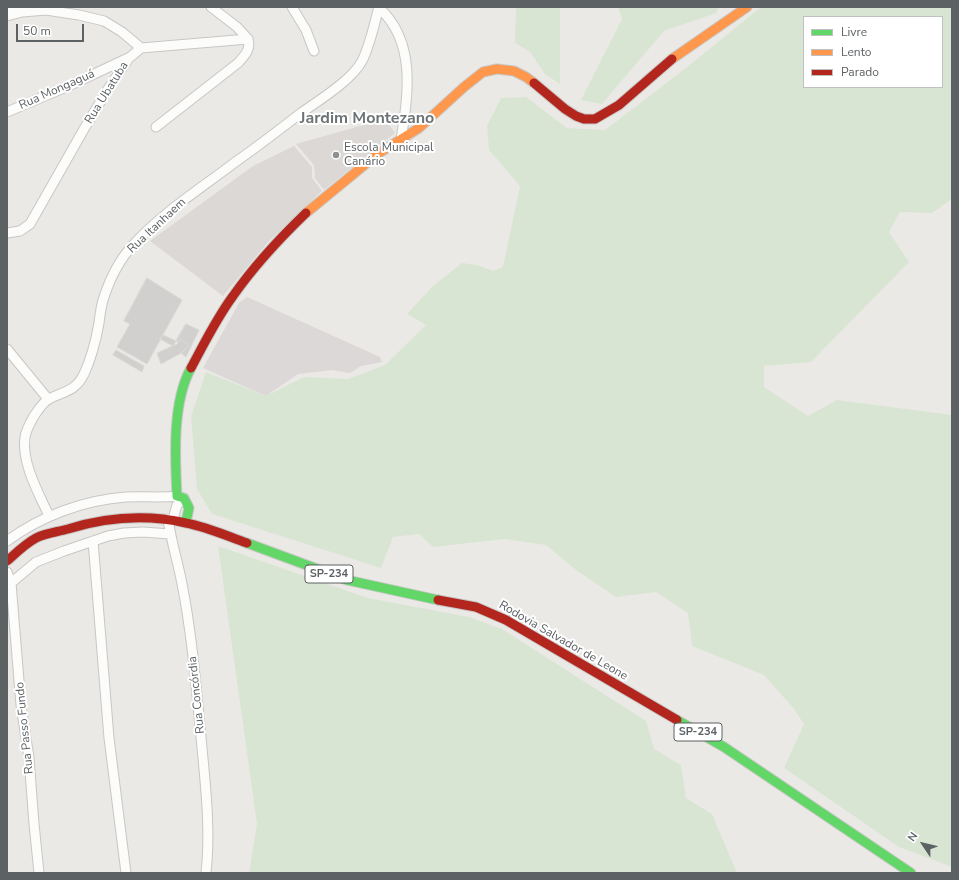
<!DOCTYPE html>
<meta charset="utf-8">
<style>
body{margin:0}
#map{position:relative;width:959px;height:880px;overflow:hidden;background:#ebe9e6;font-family:"Nunito Sans",sans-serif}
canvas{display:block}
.frame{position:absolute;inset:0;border:8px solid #5c6163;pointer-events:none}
.legend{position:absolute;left:803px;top:16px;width:140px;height:72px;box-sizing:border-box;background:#fff;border:1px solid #bec0c1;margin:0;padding:5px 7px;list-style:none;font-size:12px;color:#5c6163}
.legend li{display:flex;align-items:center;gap:8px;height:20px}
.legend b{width:20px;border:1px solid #bec0c1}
.north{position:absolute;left:903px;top:824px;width:40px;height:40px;-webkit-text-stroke:3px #fff;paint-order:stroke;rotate:305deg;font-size:11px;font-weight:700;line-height:16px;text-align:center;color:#5c6163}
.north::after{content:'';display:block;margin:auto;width:14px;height:18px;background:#5c6163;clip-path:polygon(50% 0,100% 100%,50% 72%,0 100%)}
.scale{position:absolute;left:16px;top:24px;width:68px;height:18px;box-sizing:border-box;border:2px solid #5c6163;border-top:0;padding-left:5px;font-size:12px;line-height:14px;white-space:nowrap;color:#5c6163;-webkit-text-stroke:3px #fff;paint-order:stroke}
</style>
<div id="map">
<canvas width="959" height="880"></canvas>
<div class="frame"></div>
<ul class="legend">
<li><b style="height:5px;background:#63d668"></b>Livre</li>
<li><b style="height:5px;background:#ff974d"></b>Lento</li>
<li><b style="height:5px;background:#b3261e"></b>Parado</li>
</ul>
<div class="north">N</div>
<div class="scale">50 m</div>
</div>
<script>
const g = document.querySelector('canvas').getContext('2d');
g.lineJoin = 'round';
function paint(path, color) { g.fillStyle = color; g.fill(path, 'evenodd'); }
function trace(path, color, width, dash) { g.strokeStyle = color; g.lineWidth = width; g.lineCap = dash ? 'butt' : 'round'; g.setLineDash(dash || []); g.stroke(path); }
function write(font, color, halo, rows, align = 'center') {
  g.font = font + ' "Nunito Sans",sans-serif'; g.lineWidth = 4; g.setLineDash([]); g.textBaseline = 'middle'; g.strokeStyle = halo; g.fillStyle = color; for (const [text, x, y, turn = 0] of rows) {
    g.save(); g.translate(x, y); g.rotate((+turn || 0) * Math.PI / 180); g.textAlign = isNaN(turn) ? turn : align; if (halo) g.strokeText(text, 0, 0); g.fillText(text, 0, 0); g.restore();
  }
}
paint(new Path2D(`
 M247 297 380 357 382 362 361 366 350 373 332 370 298 374 266 396 203 368 239 303Z`), '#dbd8d7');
paint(new Path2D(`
 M385 119 395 133 324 190 315 178 314 165 296 144Z
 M294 146 312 167V178L322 191 268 242 223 296 150 241 253 166Z`), '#dbd8d5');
paint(new Path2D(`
 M516 7H560V84L545 74 530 52 515 43Z
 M618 7H719L716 13 664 31 602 104 581 100 622 19Z
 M761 7H952V199L932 213 900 212 889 232 909 262 811 362 764 366V387L808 416 837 400 952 415V867L899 847 784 768 804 724 794 709 764 675 692 646 688 613 656 592 616 597 576 570 546 545 505 539 433 547 419 534 393 537 381 568 212 514 197 489 191 416 206 372 266 396 304 377 348 379 385 365 426 325 407 314 433 286 462 263 477 265 493 271 503 267 520 186 489 150 487 126 501 98 526 97 567 128 605 130 686 68ZM804 17H942V87H804Z
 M218 546 368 598 469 617 502 629 646 721 654 749 681 765 686 798 712 814 737 873H249L257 824Z`), '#d9e5d3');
const building = new Path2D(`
 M147 278 182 300 147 364 117 347 130 324 124 321Z
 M186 324 199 330 186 357 181 353 189 345 180 339 178 342 176 341Z
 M163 335 176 341 173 346 160 339Z
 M180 339 189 345 183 352 161 364 157 353 177 344Z
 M116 350 144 366 142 372 113 355Z`);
paint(building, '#d2d0cf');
trace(building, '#dad8d6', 1);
const street = new Path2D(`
 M7 7 22 12 46 10 79 15 104 21 122 32 141 48
 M211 7 237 27 248 39
 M292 7 306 30 314 51
 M378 7C417 41 408 95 401 140
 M7 16 22 12
 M141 48 248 39C251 50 245 55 238 63L156 127
 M7 112 73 84 128 58
 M7 233 20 231 30 224 84 129 108 89 129 58 141 48
 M7 349 48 399
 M49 516C39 494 21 462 25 437 26 430 30 423 34 416 38 410 43 402 49 399 64 391 75 392 84 374 91 359 96 340 99 323 100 315 101 305 104 297 110 279 120 259 133 245 162 213 200 189 234 163 257 147 279 130 301 113 318 101 352 80 362 61 370 45 374 25 379 7
 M168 519C171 541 178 562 182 584 192 634 196 686 201 737 205 782 211 828 206 873
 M173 519 177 505 184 498
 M7 541C41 516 84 500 126 497 143 496 160 498 177 496
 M93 541 109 738 126 873
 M7 572 11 583 21 705 29 758 34 824 39 873
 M11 583 36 562 64 551 108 536 124 533 143 532 170 534`);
const fast = new Path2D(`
 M186 522 189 508 184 498 177 496C175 458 172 402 191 368
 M247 543 347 580 438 600
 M677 720 724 747 911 873`);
const slow = new Path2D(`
 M672 59 747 7
 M306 213 379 153 419 128 464 87 483 72 497 69 514 71 526 77 534 83`);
const jam = new Path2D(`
 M534 83 565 109 576 116 584 119H595L619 105 672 59
 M191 368C204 344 216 319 233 296 254 266 279 239 306 213
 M7 561C16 553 25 544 36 538 46 533 57 532 68 529 107 517 146 514 186 523 207 527 227 536 247 543
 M438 600 476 607 506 620 677 720`);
trace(street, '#c8c7c6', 11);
trace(fast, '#c7c7c6', 11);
trace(slow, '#c7c7c6', 11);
trace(jam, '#c7c7c6', 11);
trace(street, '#fcfcfb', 9);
trace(fast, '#63d668', 9);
trace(slow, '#ff974d', 9);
trace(jam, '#b3261e', 9);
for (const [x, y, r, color] of [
 [336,155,4,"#8e9191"]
]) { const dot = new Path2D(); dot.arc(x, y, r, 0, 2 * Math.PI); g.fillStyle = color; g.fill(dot); trace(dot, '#fff', 1.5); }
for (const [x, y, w] of [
 [329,574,48],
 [698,732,48]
]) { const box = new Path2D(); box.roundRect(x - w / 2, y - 9, w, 18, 3); g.fillStyle = '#fff'; g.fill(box); trace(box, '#5c6163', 1); }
write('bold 11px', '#5c6163', null, [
 ["SP-234",329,574],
 ["SP-234",698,732]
]);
write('12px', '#5c6163', '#fff', [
 ["Rua Mongaguá",57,90,-24],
 ["Rua Ubatuba",107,93,-58],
 ["Rua Itanhaem",157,226,-43],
 ["Rodovia Salvador de Leone",563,641,30],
 ["Rua Concórdia",197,695,-96],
 ["Rua Passo Fundo",25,728,-96]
]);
write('12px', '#5c6163', '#fff', [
 ["Escola Municipal",344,148],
 ["Canário",344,162]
], 'left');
write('bold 16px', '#6d7375', '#fff', [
 ["Jardim Montezano",367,119]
]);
</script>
